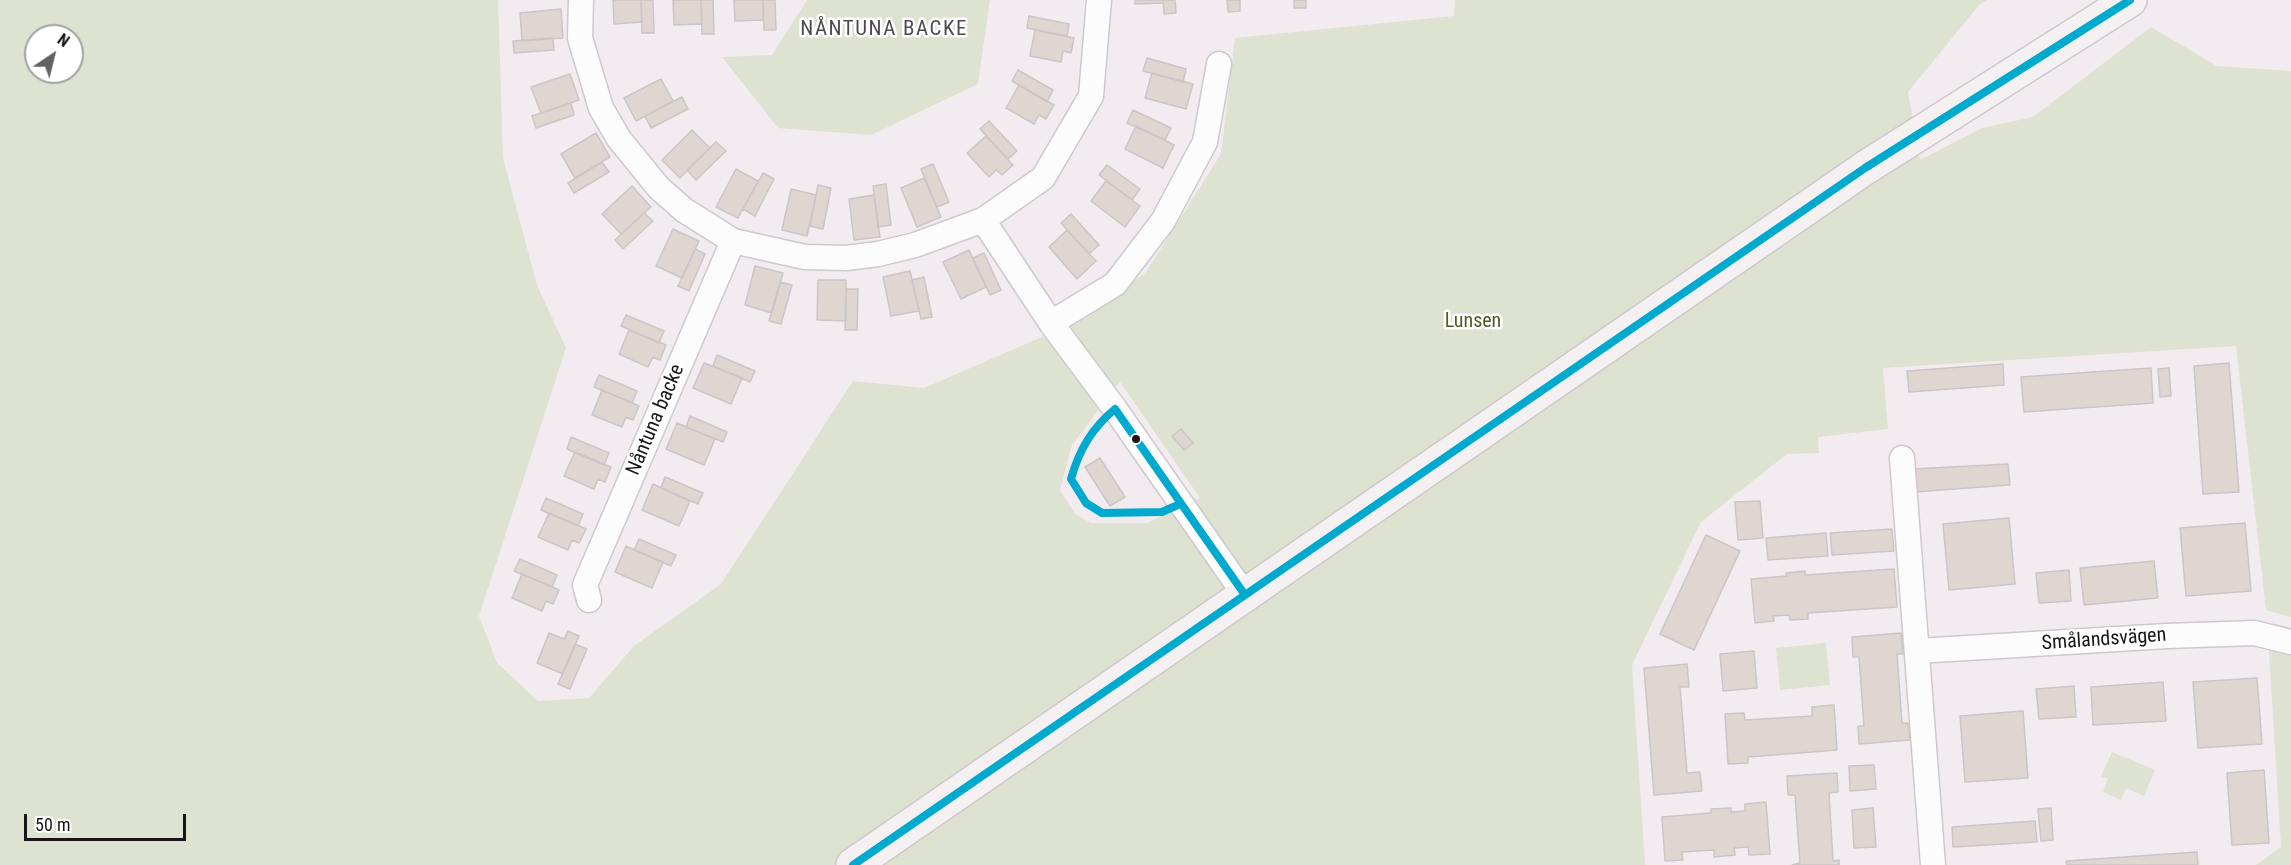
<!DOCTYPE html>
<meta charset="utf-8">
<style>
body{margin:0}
#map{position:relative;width:2291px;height:865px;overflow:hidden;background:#f2ecf1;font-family:"Roboto Condensed",sans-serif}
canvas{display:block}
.north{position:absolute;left:24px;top:24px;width:60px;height:60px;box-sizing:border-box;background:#fff;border:2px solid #a3a1a2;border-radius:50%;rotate:35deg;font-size:16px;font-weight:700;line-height:24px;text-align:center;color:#181417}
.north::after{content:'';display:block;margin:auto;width:21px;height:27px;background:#646063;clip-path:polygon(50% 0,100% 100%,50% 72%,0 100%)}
.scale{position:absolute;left:24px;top:814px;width:162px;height:27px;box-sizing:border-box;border:3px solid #181417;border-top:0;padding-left:8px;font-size:18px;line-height:21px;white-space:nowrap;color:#181417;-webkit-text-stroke:4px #fff;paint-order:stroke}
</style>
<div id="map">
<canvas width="2291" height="865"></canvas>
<div class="north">N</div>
<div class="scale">50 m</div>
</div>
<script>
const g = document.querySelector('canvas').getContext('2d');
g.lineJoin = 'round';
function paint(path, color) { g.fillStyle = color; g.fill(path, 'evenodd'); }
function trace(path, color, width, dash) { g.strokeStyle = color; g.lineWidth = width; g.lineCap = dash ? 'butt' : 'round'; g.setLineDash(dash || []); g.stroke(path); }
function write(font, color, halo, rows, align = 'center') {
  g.font = font + ' "Roboto Condensed",sans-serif'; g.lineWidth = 5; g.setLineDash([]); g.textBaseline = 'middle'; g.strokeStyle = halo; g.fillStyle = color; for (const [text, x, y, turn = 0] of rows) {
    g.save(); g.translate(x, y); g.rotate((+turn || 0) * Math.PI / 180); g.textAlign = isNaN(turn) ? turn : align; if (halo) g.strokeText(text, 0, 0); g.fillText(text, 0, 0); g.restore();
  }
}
paint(new Path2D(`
 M0 0H498L503 158 537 285 566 348 479 616 497 663 538 701 589 698 634 646 721 584 853 381 924 388 1088 317 1146 272 1221 154 1235 38 1454 16 1455 0H1987L1979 5 1908 92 1920 160 1982 128 2033 117 2151 27 2217 66 2291 71V617L2266 610 2236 346 1883 368 1888 429 1818 437 1819 453 1787 454 1701 522 1632 665 1645 865H0ZM36 36H72V72H36ZM1120 382 1200 498 1147 523H1091L1075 514 1060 490 1072 445Z
 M807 0H990L978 84 871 135 778 128 722 57 772 55Z
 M2268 636 2291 642V865H2256L2281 847Z
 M1826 643 1830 685 1780 690 1776 648Z
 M2112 752 2155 770 2144 796 2126 788 2121 800 2103 792 2108 779 2101 776Z`), '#dee2d1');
const building = new Path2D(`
 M613 0H641L642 22 614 24Z
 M641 0H653L654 33H642Z
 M673 0H701L702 24 674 25Z
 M701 0H713L714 34H702Z
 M734 0H763V20L735 21Z
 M763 0H775L776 30H764Z
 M1135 0H1163V3L1135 4Z
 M1163 0H1175L1176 13 1164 14Z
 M1227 0H1240V11L1228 12Z
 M1294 0H1306V8H1294Z
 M561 9 563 38 522 41 520 13Z
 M1029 16 1069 24 1067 36 1027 28Z
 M1035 30 1074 38 1071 53 1063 51 1061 62 1030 56Z
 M553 38 554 50 514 53 513 41Z
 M1147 58 1186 69 1183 82 1143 71Z
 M1018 70 1053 90 1047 102 1012 81Z
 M1152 73 1193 84 1186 109 1145 98Z
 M570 74 579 100 541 113 531 87Z
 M661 79 673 101 636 121 624 98Z
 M1019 85 1054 105 1046 119 1039 115 1034 124 1006 108Z
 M682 97 688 109 651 128 645 116Z
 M571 103 574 115 536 128 532 116Z
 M1133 110 1171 128 1165 140 1127 123Z
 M989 121 1017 151 1008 159 980 129Z
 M1136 126 1174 145 1163 168 1125 149Z
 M692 130 710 148 680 178 662 160Z
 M596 133 610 157 575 178 561 154Z
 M986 136 1013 165 1002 175 996 170 989 177 967 153Z
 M716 142 726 151 696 180 687 170Z
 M602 162 609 172 574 193 568 183Z
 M933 164 949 202 937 207 921 169Z
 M1107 165 1140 189 1132 200 1099 175Z
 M736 169 758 181 738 218 716 207Z
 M763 173 774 179 755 216 743 209Z
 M924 178 941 217 917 227 901 188Z
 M1106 181 1140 206 1125 227 1091 201Z
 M886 184 891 225 878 227 873 186Z
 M818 185 831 188 823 229 810 226Z
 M632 186 651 207 621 234 602 214Z
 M791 189 816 195 807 236 782 230Z
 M874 195 880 237 854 240 849 199Z
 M644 213 653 221 623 249 615 240Z
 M1071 214 1099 245 1089 254 1061 223Z
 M673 229 699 241 682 278 656 266Z
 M1067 230 1096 261 1077 279 1049 247Z
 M695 249 705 254 689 291 678 286Z
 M969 250 986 287 961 299 943 262Z
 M984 253 1001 290 990 295 973 258Z
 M755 266 783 273 772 313 745 305Z
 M910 271 919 311 891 316 883 277Z
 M924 277 932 317 921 319 912 280Z
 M818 280H846V321L817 320Z
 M780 282 792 285 781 324 769 321Z
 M846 289H858L857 330H845Z
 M626 315 664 331 659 343 621 326Z
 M629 330 666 345 660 360 653 357 648 367 619 354Z
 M717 355 755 371 750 382 713 366Z
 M704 363 742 378 731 404 693 388Z
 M2229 363 2239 492 2203 494 2194 366Z
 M2003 364 2004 385 1909 392 1907 371Z
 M2151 368 2153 403 2024 412 2021 377Z
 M2169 368 2171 396 2160 397 2158 369Z
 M599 375 637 391 632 403 594 387Z
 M602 390 639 406 633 420 626 417 622 427 592 415Z
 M690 416 727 432 723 442 686 427Z
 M677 423 715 439 704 465 666 449Z
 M1181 429 1193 443 1184 450 1172 436Z
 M571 437 609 453 604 465 567 449Z
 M575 452 611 467 605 482 598 479 594 489 564 476Z
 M1100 458 1125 497 1110 506 1085 467Z
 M2008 464 2010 485 1914 492 1912 469Z
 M665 477 703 493 698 504 661 488Z
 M653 484 690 501 679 526 642 510Z
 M546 498 583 514 578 526 541 510Z
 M1760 501 1763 538 1738 540 1735 502Z
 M549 513 586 529 579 543 572 540 568 550 538 537Z
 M2009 518 2015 584 1949 590 1943 524Z
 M2245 523 2251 591 2186 596 2180 528Z
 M1892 529 1894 551 1832 555 1830 533Z
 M1826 533 1828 556 1768 560 1766 538Z
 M1706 535 1740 551 1694 650 1660 634Z
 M639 539 676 555 671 566 634 550Z
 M626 546 663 562 652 588 615 572Z
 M520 559 557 575 552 587 514 571Z
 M2154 561 2158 598 2084 605 2080 568Z
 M1894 569 1897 607 1808 613V619L1790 620 1789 615 1773 616 1774 621 1755 623 1751 579 1787 576 1786 573 1805 571V575Z
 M2069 570 2071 601 2039 603 2036 573Z
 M522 574 559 590 553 604 546 601 542 611 512 598Z
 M568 631 579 636 563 674 537 663 549 633 564 639Z
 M1901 633 1903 654H1897L1902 723H1908L1910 740 1859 744 1858 726H1864L1859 657H1853L1852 637Z
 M575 644 587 649 570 689 558 684Z
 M1754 651 1757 688 1723 691 1720 654Z
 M1687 664 1689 687H1680L1687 773 1700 772 1702 791 1654 795 1644 668Z
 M2257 678 2262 744 2198 748 2193 682Z
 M2163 682 2166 721 2093 725 2091 687Z
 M2074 686 2076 717 2039 719 2036 689Z
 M1834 705 1837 750 1748 757V763L1728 764 1725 714 1744 713 1745 720 1812 716V707Z
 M2023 711 2028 778 1965 782 1960 716Z
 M1874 765 1876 789 1850 791 1849 766Z
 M2264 770 2269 843 2232 845 2227 773Z
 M1837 773 1838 792 1829 793 1833 861 1839 860V865H1792L1800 863 1795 795H1788L1787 776Z
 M1766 802 1770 854 1749 855 1748 847 1734 848 1735 855 1714 857V850L1682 852 1683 860 1665 861 1662 817 1711 813V809L1731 808V812L1745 811V804Z
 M1873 808 1876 847 1854 848 1852 810Z
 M2051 808 2053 840 2041 841 2038 809Z
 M2035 821 2037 842 1953 847 1952 827Z
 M2197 852 2198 865H2067L2066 861Z`);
paint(building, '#dfd6d2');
trace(building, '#cac6c7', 1.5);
const street = new Path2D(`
 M581 0 580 38 601 108 619 139 659 188 684 210 733 241 805 257 846 258 878 254 915 245 983 220 1043 178 1091 96 1099 0
 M983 220 1051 323 1115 409 1245 595
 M1051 323 1115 284 1163 221 1205 142 1219 64
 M1902 458 1933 865
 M589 600 585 585 733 241
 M1917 651 2167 636 2254 633 2291 642`);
const secondary = new Path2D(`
 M853 865 1865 168 2130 0`);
trace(street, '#cdc9cd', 27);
trace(secondary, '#cdc9cd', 36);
trace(street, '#fdfcfd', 24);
trace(secondary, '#f5f1f2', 33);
trace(new Path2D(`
 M1115 409 1245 595
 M1115 409C1092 428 1079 450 1071 479L1086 503 1102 513 1162 512 1180 504
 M853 865 1865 168 2130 0`), '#00a9ce', 8);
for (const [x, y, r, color] of [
 [1136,439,5,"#181417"]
]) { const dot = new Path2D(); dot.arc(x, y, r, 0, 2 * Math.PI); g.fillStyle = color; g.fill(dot); trace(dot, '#fff', 2); }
write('20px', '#4c5e20', '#fff', [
 ["Lunsen",1473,322]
]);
write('20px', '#181417', '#fff', [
 ["Nåntuna backe",656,420,-67],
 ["Smålandsvägen",2104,640,-4]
]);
g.letterSpacing = '1.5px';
write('21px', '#514950', '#fff', [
 ["NÅNTUNA BACKE",884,30]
]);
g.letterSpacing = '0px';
</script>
